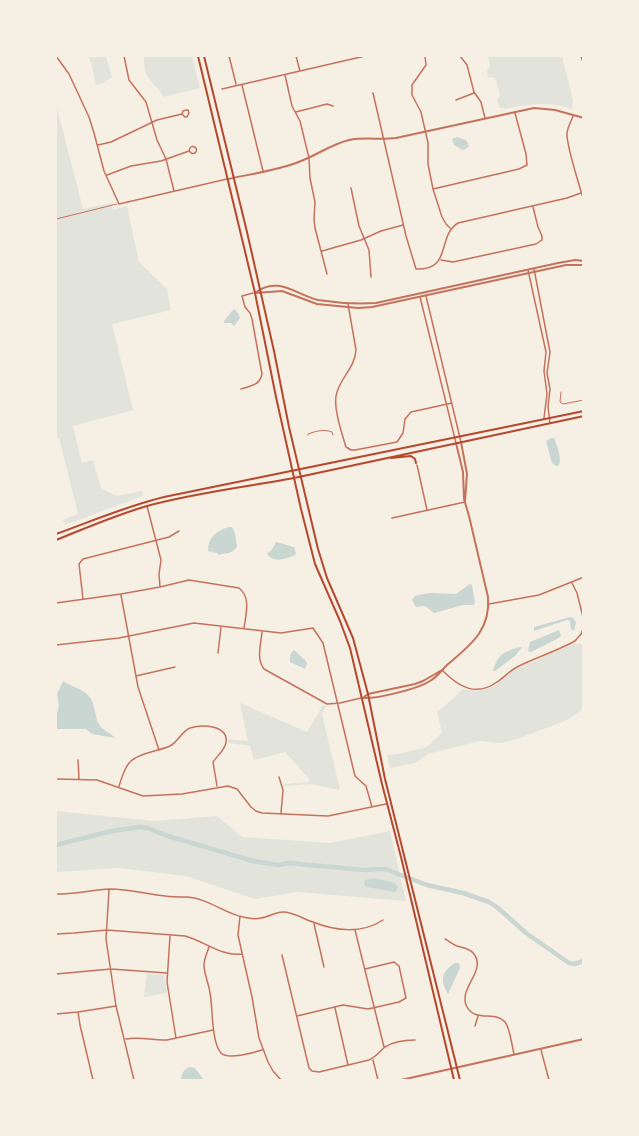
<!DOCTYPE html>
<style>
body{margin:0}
#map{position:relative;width:639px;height:1136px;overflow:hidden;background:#f6efe4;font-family:"Exo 2",sans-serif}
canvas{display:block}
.frame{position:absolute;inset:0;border:57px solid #f6efe4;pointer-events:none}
</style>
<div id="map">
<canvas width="639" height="1136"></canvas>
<div class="frame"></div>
</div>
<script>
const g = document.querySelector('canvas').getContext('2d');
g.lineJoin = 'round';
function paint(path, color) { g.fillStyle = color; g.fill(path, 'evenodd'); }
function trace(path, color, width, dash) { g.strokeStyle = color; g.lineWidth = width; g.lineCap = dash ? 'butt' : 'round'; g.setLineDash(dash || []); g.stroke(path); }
paint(new Path2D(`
 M88 56H106L112 77 102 84 96 85C93 75 93 64 88 56Z
 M144 56H192L200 88 164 97C159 88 148 81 145 71 144 67 144 60 144 56Z
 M488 56H562L573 100 572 109C548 101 528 104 504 109V108H500L497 101 500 95 495 78 488 77 487 71 490 65Z
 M56 104 83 209 111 203 113 210 127 206 139 262 167 289 171 310 112 324 133 410 73 426 82 463 93 460 101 488 116 496 142 491 143 496 65 525 63 520 78 514 59 438H56Z
 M575 643 583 645V709L567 720 520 738 502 743 480 741 428 754 415 763 390 768 387 755 398 754 427 747 442 732 437 712 455 697 462 689 477 691 490 688 500 682 514 670Z
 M240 703 307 732 323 705 326 706 322 714 340 790 311 784 284 786V784L308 782 310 780 285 752 254 760 250 746 228 743V739L248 741Z
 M56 811 154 821 217 816 242 837 330 843 390 831 406 901 297 892 255 899 186 876 119 868 56 872Z
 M147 974 164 975 167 993 144 997Z`), '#e2e4dc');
paint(new Path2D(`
 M457 137 466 140 469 146 467 148 463 150 454 145 452 139Z
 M234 309 238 313 240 318 234 326 231 323H224V321L232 311Z
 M551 438H554C557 446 562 458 559 465L556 466 552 463 546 441Z
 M229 527H232L235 533 237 547C230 555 228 552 219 555L217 553 208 551C208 537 216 531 229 527Z
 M276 542 294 547 296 553 295 555C285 559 273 564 267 553L271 551Z
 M470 584 472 585 475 603 473 605H463L434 613 425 606 416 607 414 604 412 600 415 596 429 593 456 594Z
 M570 617 573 618 576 622 574 631 571 629 570 621 567 620 534 631V627Z
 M559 630 561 636 557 639 531 652 528 651 530 642Z
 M522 647 515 656 495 671H493C497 655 505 650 522 647Z
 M294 650 306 661 307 663 305 669 290 662V655Z
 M63 681C70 686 82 689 88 695 96 703 94 717 100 726 104 731 111 733 115 738L92 734 86 729H56V717L59 705 57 694Z
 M374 878 395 883 398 887 395 892 367 887 364 885 365 880Z
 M455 963H459L460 968 448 994C440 980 441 972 455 963Z
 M191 1067 195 1068 204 1080H181C182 1073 183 1069 191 1067Z`), '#c9d6d2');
trace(new Path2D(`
 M56 845 112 831 140 827 147 828 168 836 253 861 278 865 289 863 364 870 385 869 427 885 463 893 489 902 498 908 526 933 569 963 574 964 584 961`), '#c9d6d2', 4.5);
trace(new Path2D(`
 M56 219 117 204
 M561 392 560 402 563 404 584 400
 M308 435V434C316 431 324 429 332 432L333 435`), '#c5725c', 1);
trace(new Path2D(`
 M56 56 69 74 89 117 94 133 104 171 119 204 227 179
 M124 56 129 80 146 102 157 140 166 159 174 191
 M229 56 236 84
 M296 56 300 71
 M425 56 426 65 412 85V95L421 112 428 143V164L433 189 442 217 446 224 450 228
 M460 56 467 65 474 92 481 102 485 118
 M581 56 584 65
 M285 75 292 106 300 121 309 158 310 178 315 202 314 219 315 228 327 274
 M242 85 263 171
 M222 89 365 56
 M373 93 406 236 416 269C453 270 436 237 458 223L567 198 581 193
 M456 100 474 93
 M296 112 327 104 333 106
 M573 116C571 122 567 128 567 134 567 148 578 180 582 195L584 196
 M98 145 111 142 157 120 182 114 185 117H187L189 113 188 110H186L183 111 182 114
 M189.5 150a3.5 3.5 0 1 1 7 0a3.5 3.5 0 1 1-7 0Z
 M107 175 131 166 161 161 189 151
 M351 188 359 226 369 250 371 277
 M433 189 519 169 527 165 526 154 515 113
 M322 251 361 240 381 231 403 225
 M441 260 453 262 536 244 542 240V236L538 227 533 207
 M534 269 550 352 547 373 550 389 548 407 550 423
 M528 270 546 352 544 371 547 394 544 418
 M426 296 461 442
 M420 297 456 443
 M348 304 356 350C355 367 342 376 337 392 332 405 342 434 346 447L351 450H355L397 442 403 433 405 419 411 412 452 403
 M241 389C251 386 260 385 262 374L252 319 250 313 245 307 242 296 253 293
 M417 465 427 510
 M147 506 161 560 159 574 160 587
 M392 518 465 502
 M572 583 577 593 584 621
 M121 595 138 687 159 750
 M83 599 79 564 83 559 169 537 179 531
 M56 603 121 594 160 587 189 580 239 588C251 597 246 614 244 628
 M489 604 539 595 584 577
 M262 632C261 644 256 659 264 669L327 704 340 703 361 698
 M56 645 119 638 194 623 281 633 313 628 323 643 355 776 366 786 372 807
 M218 653 221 627
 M443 671C459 687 476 697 497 682 505 677 510 670 519 666 537 657 557 651 575 641L581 634 584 627
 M136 676 175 667
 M78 760 79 779
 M279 777 283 790 281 813
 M56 779 97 780 143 796 182 794 228 786 237 789 251 807 256 811 262 813 328 816 386 804
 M119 786C122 778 124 767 131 761 139 753 159 751 170 746 178 742 181 732 190 728 202 724 229 725 226 743 224 751 217 756 213 762L217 786
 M109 890 106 939 116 1006 134 1080
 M56 894C74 894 92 890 110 889 128 889 147 894 165 896 172 897 180 897 187 897 207 898 224 913 243 917 249 918 255 920 261 918 269 917 275 912 283 912 294 912 303 919 313 922 335 931 362 934 383 920
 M240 916 238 935 252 997 259 1038 268 1062 273 1071 281 1080
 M314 924 324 967
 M355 930 384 1047
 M56 934 74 933 107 930 185 936C204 941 222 957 242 954
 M170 936 167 982 176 1038
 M445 939C449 941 452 944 457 946 463 948 470 948 474 954 487 971 457 989 467 1007 475 1022 496 1011 505 1022 510 1028 512 1046 514 1054
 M209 947C207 953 204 959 204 965 204 974 209 984 210 993 213 1007 211 1042 221 1053 228 1060 253 1053 262 1050
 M282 955 309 1068 312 1071 319 1072 369 1060C376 1057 380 1051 385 1047 393 1042 406 1040 415 1040
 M56 974 111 969 167 973
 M335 1008 348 1065
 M78 1012 80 1025 93 1080
 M56 1014 78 1012 116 1006
 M297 1016 343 1005 368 1009 399 1002 406 998 399 966 394 962 365 969
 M475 1026 478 1016
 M126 1039C141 1036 153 1041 167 1040L213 1030
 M541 1050 549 1080
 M373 1060 378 1080`), '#c5725c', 1.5);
trace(new Path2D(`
 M228 179C251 174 280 170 301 161 317 155 332 144 349 140 364 137 380 140 396 138L534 108 555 110 584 118
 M255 293C277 275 297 295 318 300 337 303 357 304 376 303L558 263 575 260 584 261
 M255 293 282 291 317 304 358 308 372 307 566 265H584
 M461 442 467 474 465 501
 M364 697 368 694 415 684 423 681 442 670
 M363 698C376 699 418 689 430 681 437 677 441 671 447 665 469 646 491 631 488 597L469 516 464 499 463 472 456 443
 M401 1080 584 1039`), '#c5725c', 2);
trace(new Path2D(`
 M198 56 255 293 276 397 301 509 315 564 340 621 350 648 382 784 401 857 454 1080
 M204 56 247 232 274 351 289 427 318 549 327 578 353 638 368 694 385 779 460 1080
 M391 458 411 456 415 459 416 463
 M56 534C92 521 127 506 164 497L584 411
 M56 540C86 528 116 515 147 506 194 493 246 487 294 478L584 416`), '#b5482f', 2);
</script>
